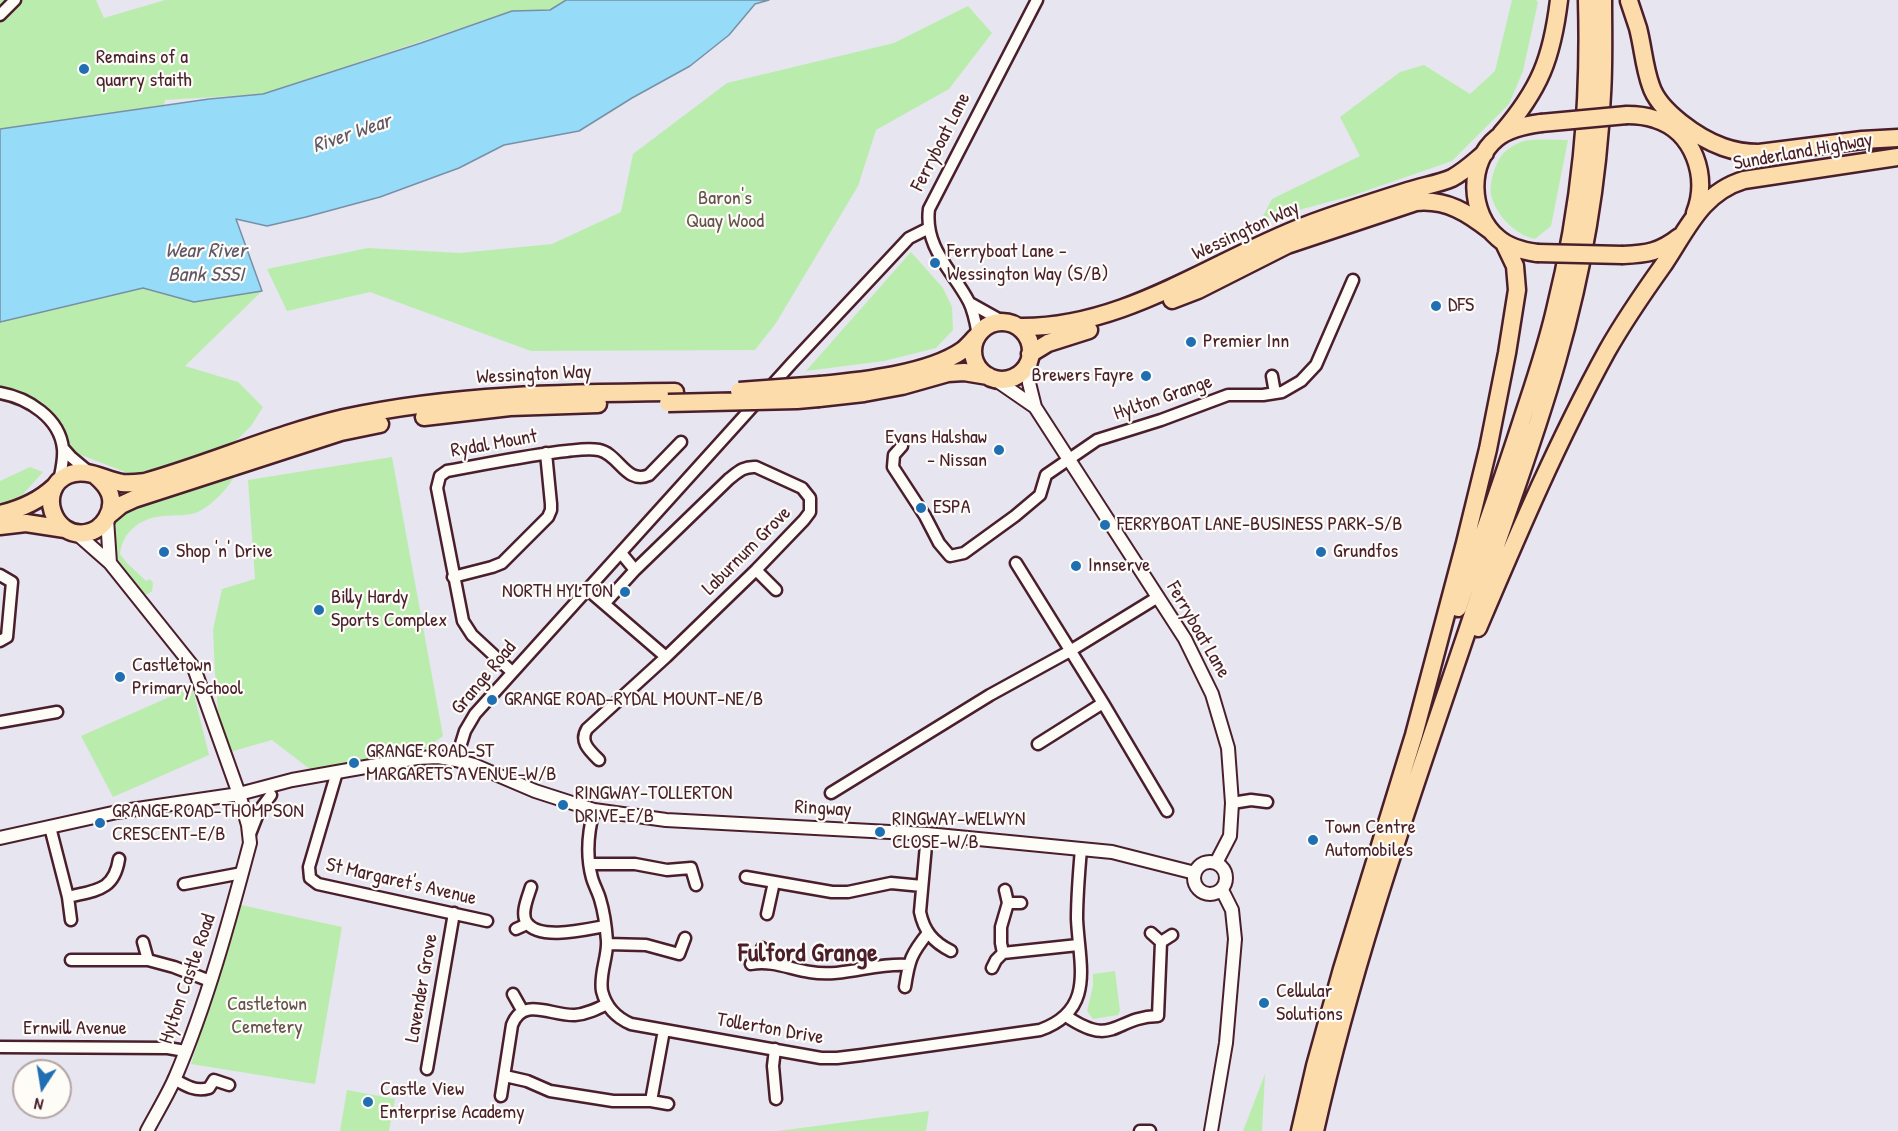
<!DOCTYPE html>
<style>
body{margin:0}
#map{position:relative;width:1898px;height:1131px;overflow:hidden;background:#e6e5f0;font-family:"Patrick Hand",sans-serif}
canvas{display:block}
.north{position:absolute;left:12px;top:1059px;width:60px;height:60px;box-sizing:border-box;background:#fdfcf7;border:2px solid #b5a4a5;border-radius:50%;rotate:192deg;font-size:16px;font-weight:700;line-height:24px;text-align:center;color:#4a1f2b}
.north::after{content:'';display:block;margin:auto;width:21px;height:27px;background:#1f6fb2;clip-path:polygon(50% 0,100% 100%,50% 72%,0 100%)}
</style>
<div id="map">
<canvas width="1898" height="1131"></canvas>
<div class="north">N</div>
</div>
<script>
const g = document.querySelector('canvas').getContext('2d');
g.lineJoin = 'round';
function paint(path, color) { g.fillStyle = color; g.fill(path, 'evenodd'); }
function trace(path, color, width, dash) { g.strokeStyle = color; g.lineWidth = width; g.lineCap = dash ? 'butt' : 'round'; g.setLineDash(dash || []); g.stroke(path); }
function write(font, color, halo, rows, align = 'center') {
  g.font = font + ' "Patrick Hand",sans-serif'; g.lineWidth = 4.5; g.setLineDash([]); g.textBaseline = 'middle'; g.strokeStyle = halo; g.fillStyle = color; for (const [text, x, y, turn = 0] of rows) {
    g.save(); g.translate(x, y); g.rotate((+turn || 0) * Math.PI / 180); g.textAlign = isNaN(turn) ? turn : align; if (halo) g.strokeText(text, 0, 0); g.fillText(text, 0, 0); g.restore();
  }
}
paint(new Path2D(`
 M0 0H96L104 18 165 0H566L550 10 512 11 263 94 165 100 164 105 0 129Z
 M1512 0H1536L1538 2 1523 71 1509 104 1452 161 1351 196 1261 220 1272 199 1360 156 1340 117 1400 72 1424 65 1470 94 1495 71Z
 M968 6 992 33 949 89 876 130 858 186 776 323 755 350 531 351 370 292 287 311 267 269 368 248 460 253 552 244 621 212 633 154 727 83 894 43Z
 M1568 140 1551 226 1535 239C1515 235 1496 215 1491 195 1489 184 1495 164 1502 155 1505 150 1516 144 1521 142 1531 138 1556 140 1568 140Z
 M911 252 943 288 952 307 953 330 936 348 884 361 806 371Z
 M143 288 194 302 262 291 185 366 238 382 263 407 251 426 232 445 133 475 63 448 42 412 0 393V322Z
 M392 457 443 736 425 749 311 770 272 740 230 752 218 711 215 672 213 630 222 589 255 579 248 480Z
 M30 467 43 472 6 513 0 514V481Z
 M237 472C229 487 214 504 198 512 188 516 176 515 165 516 142 517 123 530 120 554L126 562 146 581 150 579 153 583 152 591 148 594H142C124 575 100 542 120 516 131 501 215 479 237 472Z
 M192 687 209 755 113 797 81 736Z
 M241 905 342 927 315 1084 191 1064Z
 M1115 971 1120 1011 1118 1015 1093 1019 1087 1011 1093 986V974Z
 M1265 1074 1262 1131H1243Z
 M347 1090 395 1099 389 1131H340Z
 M929 1111 926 1131H778L786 1130Z`), '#baedad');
const water = new Path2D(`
 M566 0H769L755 4 729 35 690 66 632 98 579 131 504 145 459 168 380 197 306 217 267 226 236 219 262 291 194 302 143 288 0 322V129L209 99 263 94 421 43 512 11 550 10Z`);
paint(water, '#96dbf8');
trace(water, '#7890a6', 1.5);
const minor = new Path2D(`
 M0 15 15 0
 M970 303 1004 322
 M978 335C976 324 974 312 969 302 953 271 924 248 929 209L1037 0
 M1272 376 1275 393
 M0 393C28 398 60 418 63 449 64 460 61 471 59 481
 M902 446 894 455 893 467 925 516 939 543 950 556 964 553 1015 516 1040 495 1046 475 1097 440 1161 420 1228 395H1263L1282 392 1301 381 1316 365 1353 280
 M63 448 71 457 89 472
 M621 553 635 570
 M1016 563 1103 703 1167 811
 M756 570 776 590
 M0 575 12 582 7 637 0 641
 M453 577 492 567 502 563 548 517 551 510V504L546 453
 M587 589 666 657 756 570 804 520 810 512V498L802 488 756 467C744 466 738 472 729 479L635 570 605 603
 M512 672 472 635 463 621 437 488 440 476 447 471C487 464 527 455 567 451 577 450 588 448 599 450 619 454 626 485 649 475L681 442
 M0 722 57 712
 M1038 744 1103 703
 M456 760 465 731 475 714 792 363 909 238 929 228
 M599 760C590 751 579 742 587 729L666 657
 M337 772 309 867 310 878 318 884 487 921
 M831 793 990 695 1070 651 1158 597
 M1232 803 1251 800 1267 802
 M594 810C588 832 586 856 592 878 594 885 598 892 600 899 604 912 606 927 607 941 608 957 599 974 602 991 606 1007 617 1018 631 1024L821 1058H837L862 1055 1040 1030C1096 1010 1079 965 1077 919 1077 895 1079 872 1081 849
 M50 827 68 897 71 920
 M250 834 259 811 271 795
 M927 834 920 912C924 931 933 942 951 951
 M590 864H635L667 870 691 868 696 885
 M746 877 832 892H848L891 883 922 886
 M184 884 242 873
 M531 887C528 897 520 914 527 923 540 941 587 929 605 926
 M1005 890 1008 903 1001 927V943L1003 953 1078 945
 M68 897C96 890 114 891 119 859
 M1008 903H1021
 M767 914 774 882
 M516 929 527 924
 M143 942 148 960
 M1161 942 1172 935
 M607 944 646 945 679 954 685 938
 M762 948V962
 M71 960H148L174 967 210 981
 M751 964C772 960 790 969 810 972 843 978 876 962 908 965
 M992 968 996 960 1003 953
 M905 987C909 960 911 954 928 933
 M513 994 522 1010
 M1066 1016C1115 1049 1113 1017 1158 1016L1161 942 1151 933
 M0 1047 168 1048 185 1051
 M775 1049 773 1066 776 1099
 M427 1069 454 913
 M505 1076 527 1081 550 1091 613 1101H651L668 1104
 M174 1079C186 1086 196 1092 209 1088L214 1080 229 1085
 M501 1096 512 1025C523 996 551 1016 575 1015 587 1014 597 1009 607 1004
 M651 1101 664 1030
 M1140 1131H1150`);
const tertiary = new Path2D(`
 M1030 357 1029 383 1035 407
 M993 378 1035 407 1185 639 1212 694 1228 748 1232 803 1230 836 1216 863
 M107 519 110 563
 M76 533 110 563 194 668 239 794 248 825 250 843C229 922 207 1003 175 1078 167 1096 156 1114 147 1131
 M0 838 117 812 239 794 292 780 337 772 417 758 438 757 456 760 474 765 535 791 594 810 666 820 927 834 1081 849 1112 852 1195 873
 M1194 878a16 16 0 1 1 32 0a16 16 0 1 1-32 0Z
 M1211 1131 1226 1043 1235 939 1232 910 1222 890`);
const trunk = new Path2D(`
 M1629 1C1632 10 1635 19 1638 28 1643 47 1644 67 1651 86 1659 111 1698 138 1723 147 1734 151 1747 153 1759 153L1862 140 1898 138
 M1627 115C1636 115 1646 116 1655 119 1694 131 1709 177 1695 213
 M1501 134C1540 89 1552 58 1559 0
 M1537 253C1523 251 1508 247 1498 238 1469 214 1467 162 1497 138 1509 128 1526 125 1541 123
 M1623 255C1647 254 1660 252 1679 237
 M1172 300 1198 290 1287 245 1416 202C1447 199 1468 213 1491 231
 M973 351a29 29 0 1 1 58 0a29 29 0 1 1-58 0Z
 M1018 327C1123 329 1210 262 1304 226 1338 213 1373 202 1408 191 1423 186 1438 184 1452 178 1465 171 1474 162 1485 153
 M1030 354 1048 343 1089 330
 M820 385C861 381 929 374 963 350 968 346 972 341 976 337
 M819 398 864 393 902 386 948 373 964 372 988 376
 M424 417 510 407 598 404
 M96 476C102 481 107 486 110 494 115 510 104 530 86 533 53 539 36 489 68 475 86 467 104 480 122 483 130 484 137 483 145 482 212 463 276 434 344 418 453 394 564 393 675 392
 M0 514C21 509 39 501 54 487
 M109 515 121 505 134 499 341 432 380 424
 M0 526 26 523 65 529
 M1458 608C1479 546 1501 485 1521 423 1533 386 1546 349 1555 310 1581 206 1590 107 1587 0
 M1478 628C1518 534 1558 440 1607 351 1624 321 1644 292 1664 264 1687 230 1701 193 1744 180L1898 157
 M1300 1131 1315 1066 1342 969 1414 735 1465 543 1488 449 1507 353 1517 290 1515 266 1504 243
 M1315 1131C1356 947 1421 769 1481 590 1506 514 1535 439 1557 361 1582 274 1598 184 1602 94 1604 63 1603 31 1603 0`);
trace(minor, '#4a1f2b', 15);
trace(tertiary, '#4a1f2b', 16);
trace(trunk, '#4a1f2b', 21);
trace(minor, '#fdfcf7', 10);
trace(tertiary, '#fdfcf7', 12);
trace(trunk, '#fddcac', 16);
const trunkBridge = new Path2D(`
 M1541 123 1627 115
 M1537 253 1623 255
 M739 391 820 385
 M668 403 797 400 819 398`);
trace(trunkBridge, '#4a1f2b', 21, []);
trace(trunkBridge, '#fddcac', 16);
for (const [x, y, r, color] of [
 [84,69,6,"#1f6fb2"],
 [935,263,6,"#1f6fb2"],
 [1436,306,6,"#1f6fb2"],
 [1191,342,6,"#1f6fb2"],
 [1146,376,6,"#1f6fb2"],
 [999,450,6,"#1f6fb2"],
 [921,508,6,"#1f6fb2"],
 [1105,525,6,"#1f6fb2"],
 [164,552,6,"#1f6fb2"],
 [1321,552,6,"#1f6fb2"],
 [1076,566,6,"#1f6fb2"],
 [625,592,6,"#1f6fb2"],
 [319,610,6,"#1f6fb2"],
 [120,677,6,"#1f6fb2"],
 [492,700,6,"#1f6fb2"],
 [354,763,6,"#1f6fb2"],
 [563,805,6,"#1f6fb2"],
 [100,823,6,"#1f6fb2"],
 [880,832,6,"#1f6fb2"],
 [1313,840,6,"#1f6fb2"],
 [1264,1003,6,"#1f6fb2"],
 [368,1102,6,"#1f6fb2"]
]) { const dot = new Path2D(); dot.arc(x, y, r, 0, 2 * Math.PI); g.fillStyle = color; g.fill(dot); trace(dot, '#fdfcf7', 2); }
write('20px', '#4a1f2b', '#fdfcf7', [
 ["Remains of a",96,58],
 ["quarry staith",96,81],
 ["Ferryboat Lane -",947,252],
 ["Wessington Way (S/B)",947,275],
 ["DFS",1448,306],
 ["Premier Inn",1203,342],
 ["Brewers Fayre",1134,376,"right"],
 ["Evans Halshaw",987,438,"right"],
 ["- Nissan",987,461,"right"],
 ["ESPA",933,508],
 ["FERRYBOAT LANE-BUSINESS PARK-S/B",1117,525],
 ["Shop 'n' Drive",176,552],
 ["Grundfos",1333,552],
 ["Innserve",1088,566],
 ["NORTH HYLTON",613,592,"right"],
 ["Billy Hardy",331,598],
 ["Sports Complex",331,621],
 ["Castletown",132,666],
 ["Primary School",132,689],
 ["GRANGE ROAD-RYDAL MOUNT-NE/B",504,700],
 ["GRANGE ROAD-ST",366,752],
 ["MARGARETS AVENUE-W/B",366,775],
 ["RINGWAY-TOLLERTON",575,794],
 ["DRIVE-E/B",575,817],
 ["GRANGE ROAD-THOMPSON",112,812],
 ["CRESCENT-E/B",112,835],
 ["RINGWAY-WELWYN",892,820],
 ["CLOSE-W/B",892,843],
 ["Town Centre",1325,828],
 ["Automobiles",1325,851],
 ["Cellular",1276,992],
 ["Solutions",1276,1015],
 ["Castle View",380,1090],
 ["Enterprise Academy",380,1113]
], 'left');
write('20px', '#4a1f2b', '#fdfcf7', [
 ["Ferryboat Lane",941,142,-63],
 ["Sunderland Highway",1803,152,-10],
 ["Wessington Way",1246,231,-25],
 ["Wessington Way",534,375,-3],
 ["Hylton Grange",1163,398,-19],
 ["Rydal Mount",494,444,-10],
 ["Laburnum Grove",747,551,-45],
 ["Ferryboat Lane",1198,630,60],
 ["Grange Road",484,678,-50],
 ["Ringway",823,809,3],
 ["St Margaret's Avenue",401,882,13],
 ["Hylton Castle Road",188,979,-71],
 ["Lavender Grove",422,988,-80],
 ["Ernwill Avenue",75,1029],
 ["Tollerton Drive",770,1029,10]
]);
write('20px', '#66524c', '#fdfcf7', [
 ["Baron's",725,199],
 ["Quay Wood",725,222],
 ["Castletown",267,1005],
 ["Cemetery",267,1028]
]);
write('italic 21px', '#615768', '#fdfcf7', [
 ["River Wear",352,134,-19],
 ["Wear River",206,251],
 ["Bank SSSI",206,275]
]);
write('bold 26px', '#4a1f2b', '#fdfcf7', [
 ["Fulford Grange",808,954]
]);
</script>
